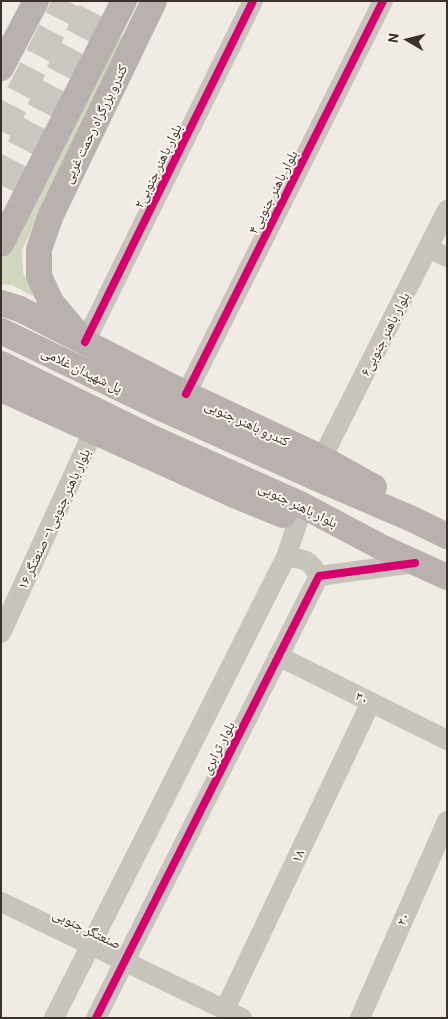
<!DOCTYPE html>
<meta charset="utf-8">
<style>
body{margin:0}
#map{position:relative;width:448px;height:1019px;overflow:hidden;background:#f0ebe5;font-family:Barlow,sans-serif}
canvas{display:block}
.frame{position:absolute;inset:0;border:2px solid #3b302b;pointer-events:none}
.north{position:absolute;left:383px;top:15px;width:50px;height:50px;-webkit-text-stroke:4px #fbf5ee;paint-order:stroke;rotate:278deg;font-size:14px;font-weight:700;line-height:20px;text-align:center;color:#3b302b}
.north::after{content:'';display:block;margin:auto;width:18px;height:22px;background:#3b302b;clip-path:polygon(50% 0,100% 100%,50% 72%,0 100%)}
</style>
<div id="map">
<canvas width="448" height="1019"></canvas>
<div class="frame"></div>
<div class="north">N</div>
</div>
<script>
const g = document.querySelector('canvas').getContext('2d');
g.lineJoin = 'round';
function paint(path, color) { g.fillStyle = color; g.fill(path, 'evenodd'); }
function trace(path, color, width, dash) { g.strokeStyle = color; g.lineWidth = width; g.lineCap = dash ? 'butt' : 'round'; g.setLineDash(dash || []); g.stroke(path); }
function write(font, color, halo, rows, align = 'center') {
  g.font = font + ' Barlow,"Noto Naskh Arabic",sans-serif'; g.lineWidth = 4; g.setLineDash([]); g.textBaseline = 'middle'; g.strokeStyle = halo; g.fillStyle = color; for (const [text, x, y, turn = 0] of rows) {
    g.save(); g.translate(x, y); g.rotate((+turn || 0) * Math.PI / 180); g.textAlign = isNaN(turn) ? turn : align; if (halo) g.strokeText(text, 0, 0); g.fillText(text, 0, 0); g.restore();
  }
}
paint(new Path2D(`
 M128 28 22 250 23 273 40 300 12 285 1 284V259L12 251 51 168 109 52Z`), '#d1d6bf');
trace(new Path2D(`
 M1 131 67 1
 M1 185 97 1`), '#ccc6c0', 28, [28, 14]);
trace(new Path2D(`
 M428 248 447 257
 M85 342 253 1
 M186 394 383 1
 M322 458 447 210
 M286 557C305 559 309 559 319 576
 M1 633 93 432
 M278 656 447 740
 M1 902 242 1018
 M225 1009 371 702
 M54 1018 286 557 298 521
 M96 1018 319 576 415 563
 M360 1018 447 821`), '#c9c3be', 20);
trace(new Path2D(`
 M1 68 36 1
 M1 244 124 1
 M1 303 20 309 186 394 322 458 374 487
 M1 331 163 409 314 477 412 519 447 536
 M76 332 51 302 39 276V249L51 215 154 1
 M1 364 148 436 298 503 379 546 447 577
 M1 389 234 495 283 515`), '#b8b1ad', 26);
trace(new Path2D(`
 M85 342 253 1
 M186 394 383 1
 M96 1018 319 576 415 563`), '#d6006c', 8);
write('14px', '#3b302b', '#fbf5ee', [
 ["کندرو بزرگراه رحمت غربی",95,124,-64],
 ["بلوار باهنر جنوبی۲",158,166,-64],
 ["بلوار باهنر جنوبی۴",273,192,-63],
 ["بلوار باهنر جنوبی۶",385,334,-63],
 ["پل شهیدان غلامی",82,370,26],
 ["کندرو باهنر جنوبی",247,423,25],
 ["بلوار باهنر جنوبی",298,505,26],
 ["بلوار باهنر جنوبی۱- صنعتگر ۱۶",54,519,-65],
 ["۳۰",362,698,27],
 ["بلوار ترابری",218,748,-63],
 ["۱۸",298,856,-65],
 ["۲۰",403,919,-66],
 ["صنعتگر جنوبی",87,929,26]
]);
</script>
